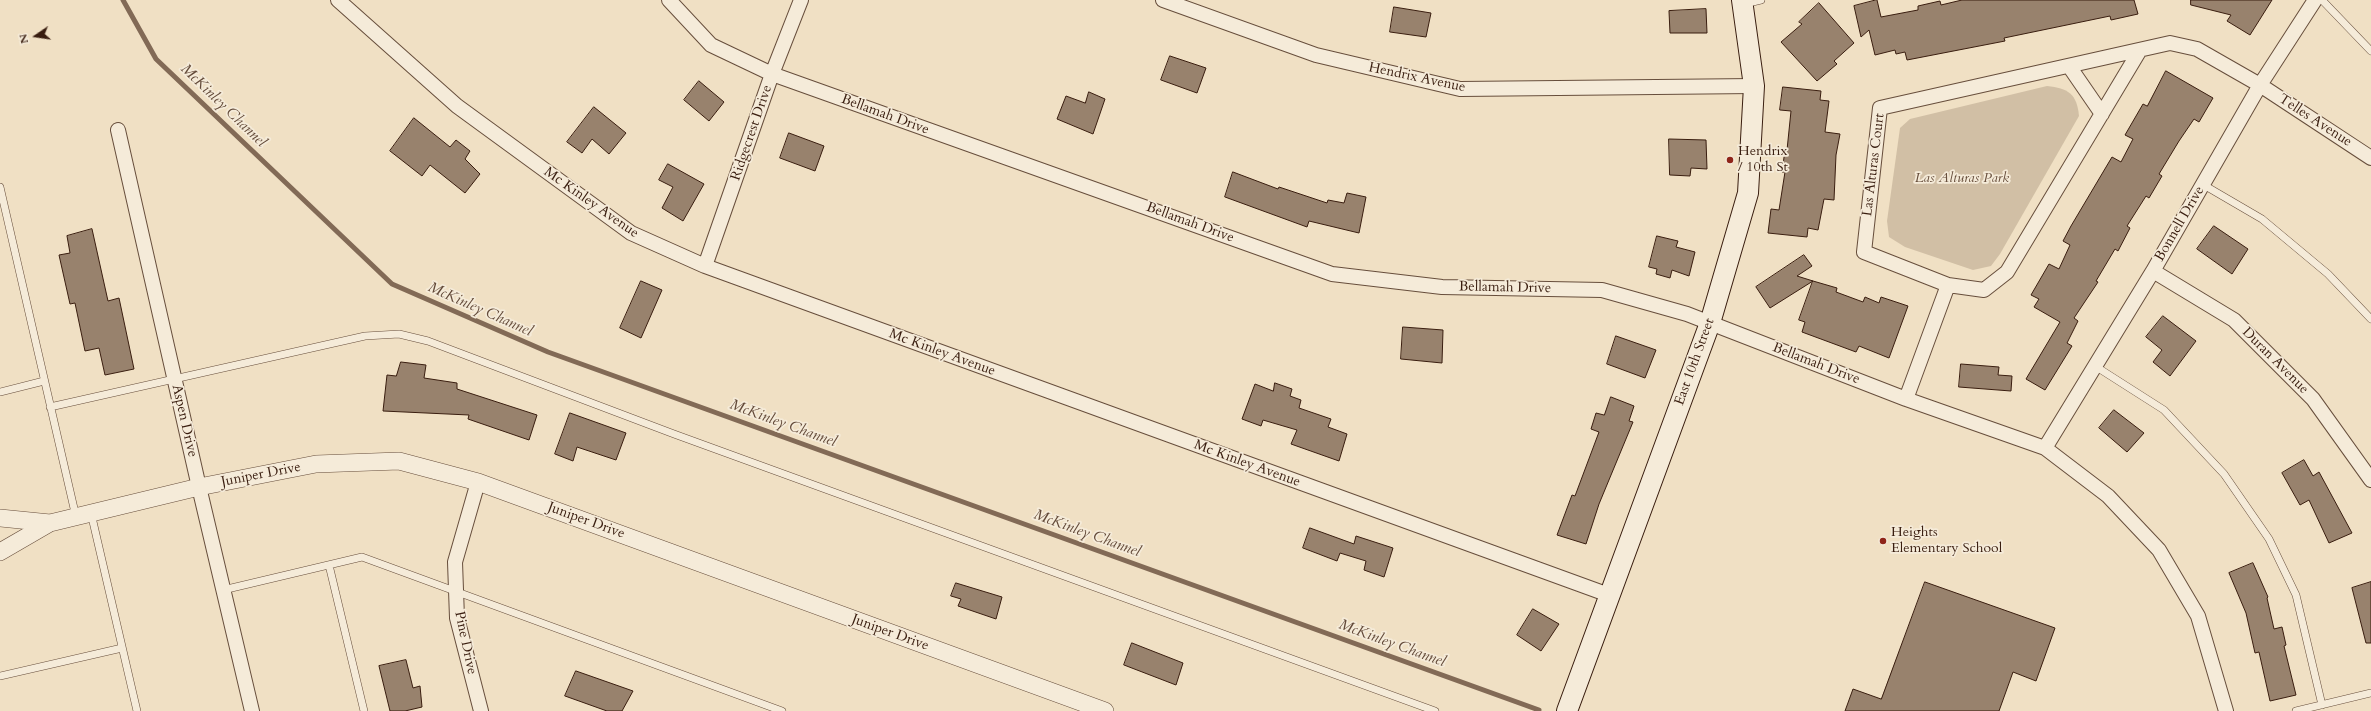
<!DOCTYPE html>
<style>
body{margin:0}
#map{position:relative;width:2371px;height:711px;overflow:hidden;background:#f0e0c4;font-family:Cardo,serif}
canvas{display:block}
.north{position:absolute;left:16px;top:16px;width:40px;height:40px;-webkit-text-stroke:3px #f5ebd9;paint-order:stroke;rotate:257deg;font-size:11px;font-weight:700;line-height:16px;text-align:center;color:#391d0f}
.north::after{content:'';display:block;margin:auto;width:14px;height:18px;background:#391d0f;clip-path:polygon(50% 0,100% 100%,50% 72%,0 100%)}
</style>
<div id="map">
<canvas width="2371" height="711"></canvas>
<div class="north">N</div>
</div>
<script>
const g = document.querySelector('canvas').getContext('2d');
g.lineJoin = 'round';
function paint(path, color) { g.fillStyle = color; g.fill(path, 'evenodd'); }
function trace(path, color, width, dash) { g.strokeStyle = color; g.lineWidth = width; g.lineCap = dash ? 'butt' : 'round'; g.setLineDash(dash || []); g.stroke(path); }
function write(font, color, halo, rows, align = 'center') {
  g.font = font + ' Cardo,serif'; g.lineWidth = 3.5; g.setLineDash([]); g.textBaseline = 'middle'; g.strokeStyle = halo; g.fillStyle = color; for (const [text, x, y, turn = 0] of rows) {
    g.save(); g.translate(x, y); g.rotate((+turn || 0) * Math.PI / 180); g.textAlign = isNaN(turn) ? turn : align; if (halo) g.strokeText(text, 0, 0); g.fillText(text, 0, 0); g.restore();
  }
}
paint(new Path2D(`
 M2047 86C2068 88 2077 94 2079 116L2000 254 1991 266 1973 270 1905 247 1889 237 1887 221 1900 128 1910 119Z`), '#d1bfa5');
trace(new Path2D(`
 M123 0 156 59 392 284 548 352 1539 710`), '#826a56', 5);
const building = new Path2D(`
 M1877 0 1881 17 1918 10V6L1940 1 1941 5 1962 0H2134L2138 14 2111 20 2110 16 2004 38 2005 41 1907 60 1905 52 1896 54 1895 50 1875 55 1869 30 1861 37 1854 6Z
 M2191 0H2272L2250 35 2227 21 2231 15 2191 5Z
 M1819 3 1854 43 1834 61 1837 64 1817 81 1781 42 1802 24 1799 22Z
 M1394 7 1431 13 1426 37 1390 32Z
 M1706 9 1707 33H1670L1669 11Z
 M1170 56 1206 68 1197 93 1161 80Z
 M2166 71 2213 98 2199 122 2194 119 2179 141 2159 174 2162 176 2149 198 2146 196 2127 226 2130 228 2118 251 2115 249 2096 281 2098 282 2074 318 2078 321 2067 343 2072 346 2045 390 2026 379 2060 322 2034 307 2039 299 2031 295 2049 264 2059 269 2070 245 2063 241 2071 226 2112 157 2121 162 2133 139 2125 135 2143 104 2147 106Z
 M699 81 724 102 709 121 684 100Z
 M1783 87 1821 91 1820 100 1829 101 1825 132 1840 134 1836 155 1834 200 1824 199 1818 230 1808 228 1807 237 1768 233 1771 209 1779 210 1785 172H1782L1785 150H1787L1791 111 1780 110Z
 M1089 92 1105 99 1093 134 1057 119 1066 96 1085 103Z
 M594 107 626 133 609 154 592 139 582 153 567 142Z
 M414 118 450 147 456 140 470 151 465 159 480 174 465 193 430 165 422 176 390 151Z
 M789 133 824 146 815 171 780 158Z
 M1669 139 1706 140 1707 169 1691 168 1690 176 1670 175Z
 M668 164 704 184 683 221 662 208 673 187 659 180Z
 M1233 172 1278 189 1279 187 1327 203 1328 200 1344 203 1347 193 1366 197 1359 233 1309 221 1307 227 1225 197Z
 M2214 226 2248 249 2232 274 2197 249Z
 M92 229 108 301 119 298 134 369 105 375 99 348 85 351 75 303 70 304 59 255 70 253 67 236Z
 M1657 236 1678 241 1676 247 1695 252 1689 276 1672 270 1670 278 1656 274 1657 269 1649 267Z
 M1804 255 1812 266 1797 276 1813 281 1770 308 1756 287Z
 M641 281 662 290 641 338 620 328Z
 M1813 281 1837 288 1836 292 1863 302 1865 297 1879 303 1881 297 1908 306 1889 358 1859 346 1856 352 1802 332 1805 322 1799 320Z
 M2163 316 2196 341 2170 376 2153 362 2162 350 2146 337Z
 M1403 327 1443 330 1442 363 1401 359Z
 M1616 336 1656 350 1645 378 1607 364Z
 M401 362 426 365 424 378 457 383V389L537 415 529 440 468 419 469 415 383 411 387 375 396 376Z
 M1961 364 1999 367 1998 375 2012 376 2011 391 1959 387Z
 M1275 383 1292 389 1290 396 1301 400 1299 408 1331 419 1328 427 1347 434 1339 461 1291 444 1297 430 1263 420 1261 426 1242 419 1255 384 1273 391Z
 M1611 397 1634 406 1629 421 1633 422 1599 504 1586 544 1557 535 1572 495 1575 496 1599 432 1591 429 1596 413 1604 415Z
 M2114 410 2144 433 2127 452 2099 428Z
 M570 413 626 433 616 460 577 447 573 461 555 454Z
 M2304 460 2313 476 2319 472 2352 533 2329 543 2309 500 2300 505 2282 473Z
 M1310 528 1354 544 1356 536 1393 548 1384 577 1364 570 1366 561 1340 553 1337 561 1303 548Z
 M2253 563 2268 597 2267 598 2274 629 2282 627 2286 645 2284 646 2296 695 2270 701 2259 652 2255 653 2246 613 2229 573Z
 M1925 582 2055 628 2036 681 2013 672 1999 711H1845L1853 689 1881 699Z
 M2371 582V643H2366L2352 588Z
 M956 583 1002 597 996 619 958 606 961 599 951 596Z
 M1533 609 1559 624 1541 651 1517 635Z
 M1132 643 1183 663 1176 685 1124 665Z
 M406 660 413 688 420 686 422 707 405 711H390L379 666Z
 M576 671 633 691 622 711H607L565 696Z`);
paint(building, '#98826d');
trace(building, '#391d0f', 1);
const service = new Path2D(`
 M2322 0 2371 51
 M1744 4 1761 0
 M2202 184 2262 219 2328 274 2371 319
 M0 187 76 517
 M2095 366 2164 410 2224 474 2269 539 2296 595 2322 705
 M0 392 44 381
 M50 407 365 336 399 334 428 341 674 434 1435 711
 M91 513 137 711
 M329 565 364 711
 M223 590 362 557 782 711
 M0 676 122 648
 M2296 711 2371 693`);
const minor = new Path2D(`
 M338 0 457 106 631 233 705 266 1609 595
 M669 0 711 45 772 74 1332 274 1442 287 1602 290 1687 314 1906 399 2045 448 2108 496 2159 550 2198 616 2226 711
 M1163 0 1316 55 1460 89 1754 86
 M2140 50 2007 272 1984 290 1948 285 1864 252 1880 108 2170 43 2197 49 2260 85 2371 158
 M2069 66 2102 114
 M118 130 199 487 252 711
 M705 266 772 74 801 0
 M2153 271 2234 320 2313 399 2371 480
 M1906 399 1948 285
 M2045 448 2153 271 2260 85 2315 0
 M478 482 455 562 457 618 481 711`);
const tertiary = new Path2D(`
 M0 518 50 523
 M0 552 50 523 199 487 316 464 399 461 478 482 1105 711`);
const secondary = new Path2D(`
 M1567 711 1710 323 1748 193 1754 86 1742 0`);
trace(service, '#674e3c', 8);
trace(minor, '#674e3c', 16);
trace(tertiary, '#674e3c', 18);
trace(secondary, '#391d0f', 22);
trace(service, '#f5ebd9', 7);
trace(minor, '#f5ebd9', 14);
trace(tertiary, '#f5ebd9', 17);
trace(secondary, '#f5ebd9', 20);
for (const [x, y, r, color] of [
 [1730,160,4,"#8f2418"],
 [1883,541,4,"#8f2418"]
]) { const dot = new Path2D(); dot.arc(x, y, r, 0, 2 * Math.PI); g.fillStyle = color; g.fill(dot); trace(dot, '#f5ebd9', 1.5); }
write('14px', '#391d0f', '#f5ebd9', [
 ["Hendrix Avenue",1417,78,12],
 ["Bellamah Drive",885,115,20],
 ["Telles Avenue",2315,121,33],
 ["Ridgecrest Drive",752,133,-71],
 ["Las Alturas Court",1874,165,-83],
 ["Mc Kinley Avenue",591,203,35],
 ["Bellamah Drive",1190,223,20],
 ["Bonnell Drive",2180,224,-60],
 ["Bellamah Drive",1505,288,1],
 ["Mc Kinley Avenue",942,353,20],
 ["Duran Avenue",2275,361,45],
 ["East 10th Street",1695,362,-70],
 ["Bellamah Drive",1816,364,21],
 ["Aspen Drive",184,421,77],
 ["Mc Kinley Avenue",1247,464,20],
 ["Juniper Drive",261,475,-11],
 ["Juniper Drive",586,521,20],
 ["Juniper Drive",890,633,20],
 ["Pine Drive",465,643,78]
]);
write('14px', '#391d0f', '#f5ebd9', [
 ["Hendrix",1738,152],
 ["/ 10th St",1738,168],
 ["Heights",1891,533],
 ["Elementary School",1891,549]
], 'left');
write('italic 14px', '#674e3c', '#f5ebd9', [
 ["Las Alturas Park",1962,179]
]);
write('italic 15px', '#634a39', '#f5ebd9', [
 ["McKinley Channel",223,106,44],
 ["McKinley Channel",480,310,24],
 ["McKinley Channel",783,424,20],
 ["McKinley Channel",1087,534,20],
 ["McKinley Channel",1392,644,20]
]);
</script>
